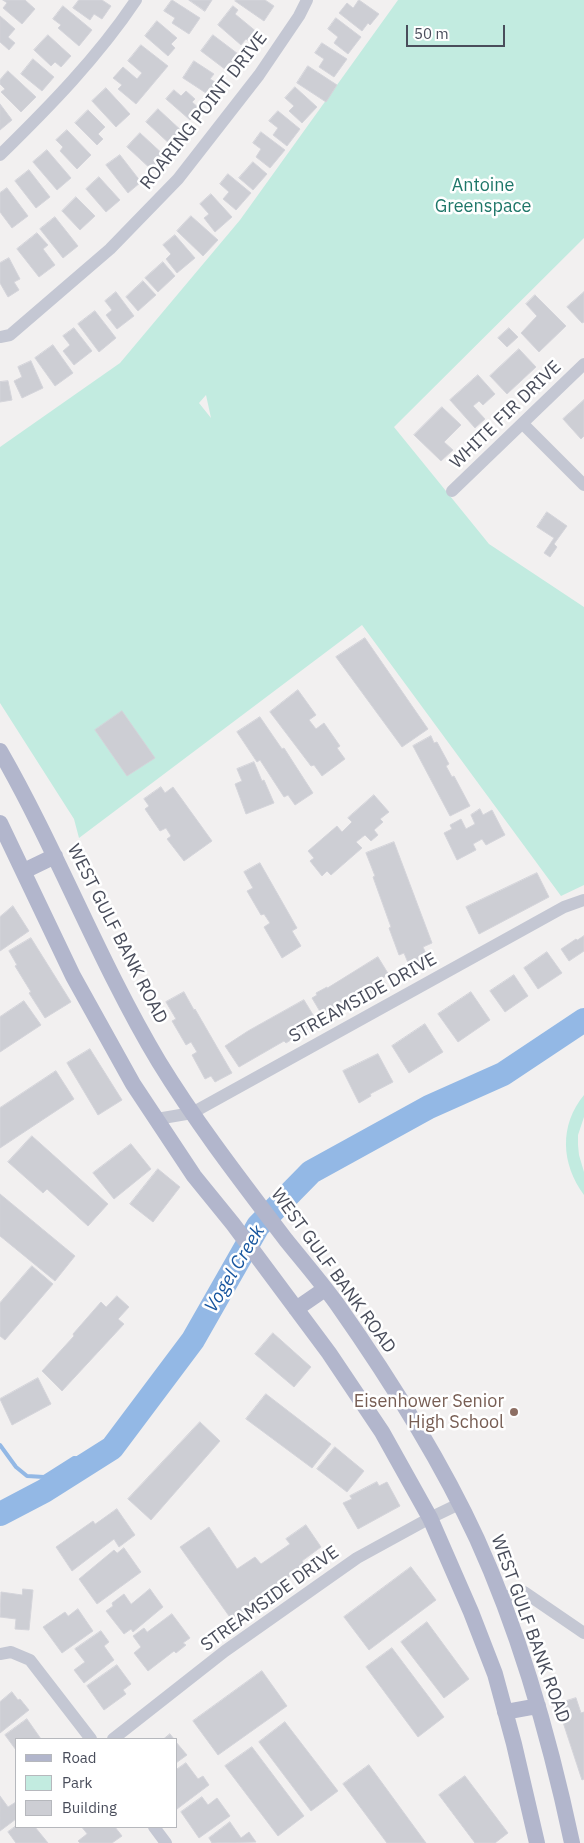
<!DOCTYPE html>
<style>
body{margin:0}
#map{position:relative;width:584px;height:1843px;overflow:hidden;background:#f2f0f0;font-family:"IBM Plex Sans",sans-serif}
canvas{display:block}
.legend{position:absolute;left:15px;top:1738px;width:162px;height:90px;box-sizing:border-box;background:#fff;border:1px solid #b6b8bd;margin:0;padding:6px 9px;list-style:none;font-size:15px;color:#494d5b}
.legend li{display:flex;align-items:center;gap:10px;height:25px}
.legend b{width:25px;border:1px solid #b6b8bd}
.scale{position:absolute;left:406px;top:25px;width:99px;height:22px;box-sizing:border-box;border:2px solid #494d5b;border-top:0;padding-left:6px;font-size:15px;line-height:18px;white-space:nowrap;color:#494d5b;-webkit-text-stroke:4px #fff;paint-order:stroke}
</style>
<div id="map">
<canvas width="584" height="1843"></canvas>
<ul class="legend">
<li><b style="height:6px;background:#b2b6cc"></b>Road</li>
<li><b style="height:14px;background:#c2ebe0"></b>Park</li>
<li><b style="height:14px;background:#cdced4"></b>Building</li>
</ul>
<div class="scale">50 m</div>
</div>
<script>
const g = document.querySelector('canvas').getContext('2d');
g.lineJoin = 'round';
function paint(path, color) { g.fillStyle = color; g.fill(path, 'evenodd'); }
function trace(path, color, width, dash) { g.strokeStyle = color; g.lineWidth = width; g.lineCap = dash ? 'butt' : 'round'; g.setLineDash(dash || []); g.stroke(path); }
function write(font, color, halo, rows, align = 'center') {
  g.font = font + ' "IBM Plex Sans",sans-serif'; g.lineWidth = 5; g.setLineDash([]); g.textBaseline = 'middle'; g.strokeStyle = halo; g.fillStyle = color; for (const [text, x, y, turn = 0] of rows) {
    g.save(); g.translate(x, y); g.rotate((+turn || 0) * Math.PI / 180); g.textAlign = isNaN(turn) ? turn : align; if (halo) g.strokeText(text, 0, 0); g.fillText(text, 0, 0); g.restore();
  }
}
paint(new Path2D(`
 M398 0H584V238L394 427 489 544 584 607V885L561 896 362 625 79 838 74 819 0 703V447L120 363 240 220ZM206 395 211 418 199 403Z
 M584 1095V1117L578 1135V1145L579 1155 584 1172V1195C561 1164 559 1125 584 1095Z`), '#c2ebe0');
trace(new Path2D(`
 M0 1445 16 1467 27 1476 44 1477 74 1458 94 1459`), '#93b8e5', 4);
trace(new Path2D(`
 M0 1514 44 1491 112 1448 193 1340 258 1226 311 1172 429 1107 503 1074 584 1020`), '#93b8e5', 24);
const building = new Path2D(`
 M3 0H25L35 9 22 24 3 8 7 3Z
 M79 0H102L111 6 102 19 94 14 90 20 73 8Z
 M172 0 200 18 189 34 172 23 175 18 164 11Z
 M189 0H212L205 11Z
 M236 0H265L274 6 264 21 235 1Z
 M359 0 379 14 370 25 368 23 362 31 339 13 347 3 353 8Z
 M63 6 92 30 79 46 58 28 61 25 53 19Z
 M233 6 238 10 235 14 258 33 250 42 246 39 241 45 218 25Z
 M0 16 15 29 8 37 15 43 9 50 0 42Z
 M336 18 361 37 348 54 334 43 338 37 328 29Z
 M157 21 177 38 171 44 175 48 168 56 145 36Z
 M48 35 71 56 61 67 55 62 51 66 34 50Z
 M213 35 242 57 230 73 201 51Z
 M322 43 347 59 334 77 319 67 324 59 315 53Z
 M141 45 168 66 136 104 118 89 122 85 113 78 123 67 137 79 142 73 128 61Z
 M33 59 54 77 42 91 21 74Z
 M194 61 214 74 210 79 220 85 212 97 183 78Z
 M308 66 337 85 326 102 297 83Z
 M8 71 36 97 21 112 1 92 5 89 0 84V80Z
 M295 87 317 107 302 123 289 111 294 106 285 98Z
 M106 88 130 114 116 127 92 101Z
 M174 90 181 96 186 91 195 99 192 102 200 109 190 120 166 99Z
 M0 104 12 120 0 130Z
 M158 109 184 133 172 146 146 122Z
 M88 110 105 127 98 134 103 139 97 145 75 123Z
 M278 111 300 129 287 146 273 135 278 128 269 121Z
 M67 130 91 155 77 169 60 151 63 147 56 140Z
 M261 132 285 150 270 168 256 157 261 149 253 143Z
 M140 133 166 157 153 171 127 147Z
 M47 150 71 178 57 190 33 162Z
 M120 155 141 182 128 193 106 165Z
 M253 162 267 174 253 190 239 178Z
 M29 170 50 197 36 208 15 181Z
 M228 174 251 193 236 210 223 199 229 192 220 184Z
 M99 177 120 200 106 212 86 189Z
 M7 188 28 216 12 228 0 212V193Z
 M211 194 232 217 215 232 204 218 209 214 200 204Z
 M76 197 95 216 80 230 62 211Z
 M191 216 218 240 203 256 177 231Z
 M55 217 78 246 63 258 40 229Z
 M37 233 48 245 43 249 55 265 39 277 17 249Z
 M175 235 195 258 177 273 166 259 171 254 163 245Z
 M9 258 20 279 14 282 19 290 8 297 0 283V263Z
 M163 262 175 276 158 292 145 278Z
 M143 281 156 295 138 311 126 297Z
 M116 292 134 316 117 329 106 315 112 310 105 301Z
 M584 292V322L582 323 567 307Z
 M535 295 566 326 539 352 521 333 537 316 526 304Z
 M95 311 116 338 99 352 78 324Z
 M74 328 92 351 74 365 63 351 70 345 63 336Z
 M509 328 518 337 507 347 498 338Z
 M53 345 73 373 55 386 35 358Z
 M519 349 536 367 507 394 490 376Z
 M31 361 43 388 22 398 14 381 22 377 18 367Z
 M478 375 495 394 483 405 479 401 473 406 485 419 475 428 450 400Z
 M8 381 12 400 0 402V382Z
 M584 400V436L581 439 563 419Z
 M442 407 461 425 444 442 453 450 441 461 414 435Z
 M547 512 567 526 554 544 557 547 550 557 544 553 554 538 537 527Z
 M365 638 428 729 402 747 336 657Z
 M298 690 316 715 309 720 316 729 324 723 340 746 337 748 345 759 322 776 314 765 311 766 270 712Z
 M122 711 155 758 127 776 95 730Z
 M260 717 282 749 284 748 313 793 295 805 288 795 284 797 260 760 257 762 237 732Z
 M431 736 434 743 437 742 449 764 446 766 452 777 454 776 470 806 450 816 413 746Z
 M254 762 262 781 264 780 274 803 246 814 235 784 242 781 237 769Z
 M161 787 165 793 173 787 212 841 184 861 167 839 171 836 166 828 160 831 145 809 149 806 144 799Z
 M374 795 389 812 380 819 383 822 374 830 378 835 371 841 365 835 356 842 362 848 331 875 327 871 322 876 310 861 314 858 308 851 337 826 342 832 352 822 348 818Z
 M480 809 483 815 492 810 505 835 486 845 482 839 473 844 476 850 457 860 444 833 452 829 450 825 461 819 466 829 475 824 471 815Z
 M394 842 432 943 423 947 428 958 409 965 404 953 399 955 389 928 391 927 373 877 375 876 366 853Z
 M260 863 297 928 292 931 301 946 282 958 264 927 270 923 264 914 261 915 247 891 253 888 244 872Z
 M537 873 549 897 479 934 466 907Z
 M13 906 29 931 0 951V917Z
 M584 936V951L569 961 561 949 576 939 577 940Z
 M31 938 71 1002 45 1018 29 993 31 992 15 966 17 965 9 951Z
 M547 952 562 973 538 989 524 968Z
 M378 957 389 975 382 978 386 984 363 998 359 992 349 998 352 1004 325 1020 312 998 317 995 316 993 327 987V988Z
 M514 975 528 996 505 1012 490 991Z
 M184 992 194 1010 195 1009 232 1073 215 1082 211 1076 205 1079 192 1055 197 1052 191 1042 186 1045 172 1021 176 1019 166 1002Z
 M471 992 490 1020 458 1042 438 1014Z
 M304 1000 318 1023 286 1043 284 1041 239 1067 225 1046 248 1031Z
 M24 1001 41 1025 0 1052V1017Z
 M425 1024 443 1052 409 1073 392 1046Z
 M90 1049 122 1100 98 1115 67 1063Z
 M378 1054 393 1082 370 1094 371 1096 359 1103 343 1071Z
 M56 1071 74 1099 0 1148V1108Z
 M32 1136 108 1204 88 1226 47 1189 43 1193 8 1162Z
 M131 1144 151 1169 114 1199 93 1173Z
 M158 1169 180 1187 153 1222 130 1204Z
 M0 1194 75 1256 55 1281 0 1236Z
 M32 1266 53 1284 5 1340 0 1336V1303Z
 M117 1296 129 1307 118 1319 124 1324 62 1391 42 1371 74 1336 73 1334 101 1302 106 1307Z
 M273 1333 311 1367 294 1387 255 1354Z
 M38 1378 51 1404 12 1425 0 1399Z
 M266 1394 331 1444 312 1468 246 1419Z
 M200 1422 220 1441 151 1520 128 1499Z
 M335 1447 364 1471 347 1492 317 1469Z
 M377 1482 379 1486 387 1482 400 1506 358 1529 343 1503 352 1499 350 1496Z
 M117 1509 135 1535 119 1547 114 1539 72 1571 56 1547 93 1521 95 1524Z
 M306 1525 321 1547 302 1561 305 1566 260 1597 263 1603 234 1623 180 1547 209 1527 237 1569 255 1557 261 1564 290 1544 286 1539Z
 M124 1548 141 1572 97 1604 79 1579 114 1550 117 1553Z
 M411 1567 436 1600 369 1650 344 1617Z
 M23 1589 33 1590 29 1630 15 1629 16 1619 0 1617 1 1592 22 1595Z
 M150 1589 163 1607 133 1632 131 1629 124 1634 106 1611 113 1606 112 1603 124 1594 131 1604Z
 M78 1609 93 1631 62 1653 43 1627 65 1612 68 1616Z
 M172 1614 190 1638 183 1643 186 1645 176 1653 174 1651 148 1671 134 1653 141 1647 133 1636 144 1628 147 1632Z
 M427 1622 469 1679 444 1698 401 1642Z
 M101 1631 109 1642 104 1646 114 1660 84 1683 74 1670 85 1662 75 1649Z
 M392 1648 444 1717 418 1737 366 1667Z
 M117 1665 131 1684 123 1690 126 1694 104 1710 87 1686Z
 M262 1671 287 1706 218 1755 193 1721Z
 M12 1692 18 1700 20 1699 29 1710 0 1733V1702Z
 M576 1698 581 1713 584 1712V1779L582 1780 557 1704Z
 M27 1719 41 1739H16V1750L5 1735Z
 M285 1722 338 1791 311 1811 259 1742Z
 M170 1734 174 1739H164Z
 M176 1742 187 1755 176 1763Z
 M252 1747 304 1816 278 1836 225 1766Z
 M186 1763 198 1779 203 1776 209 1785 177 1809 176 1770Z
 M369 1765 426 1843H387L343 1784Z
 M465 1776 508 1833 495 1843H475L439 1795Z
 M0 1796 8 1807 16 1802V1819L0 1831Z
 M202 1797 208 1805 217 1798 230 1816 199 1838 181 1812Z
 M230 1822 241 1838 249 1832 256 1842 212 1843 209 1838Z
 M16 1826 35 1827 48 1843H16L8 1832Z
 M82 1827H115L122 1836 112 1843H80L78 1841 87 1834Z`);
paint(building, '#cdced4');
trace(building, '#d4d4da', 1);
trace(new Path2D(`
 M0 155C49 107 98 57 136 0
 M0 337 10 335 110 249 178 179 259 75 299 16 307 0
 M523 424 584 485
 M452 491 584 364
 M157 1119 192 1113 564 907 584 900
 M501 1598 524 1592 584 1633
 M0 1654 11 1652 30 1660 91 1739
 M113 1739 225 1651 357 1558 430 1518 459 1504
 M154 1827 166 1843`), '#c4c7d3', 12);
trace(new Path2D(`
 M0 751C58 852 99 962 159 1062 197 1124 242 1182 286 1240 303 1261 321 1282 337 1304 389 1378 439 1457 477 1539 521 1636 550 1739 572 1843
 M0 823 73 976 133 1084 194 1176 233 1224 329 1353 382 1432 430 1518 471 1612 495 1674 514 1744 537 1843
 M24 871 55 856
 M296 1309 325 1289
 M505 1712 538 1706`), '#b2b6cc', 16);
for (const [x, y, r, color] of [
 [514,1412,5,"#8d6e63"]
]) { const dot = new Path2D(); dot.arc(x, y, r, 0, 2 * Math.PI); g.fillStyle = color; g.fill(dot); trace(dot, '#fff', 2); }
write('18px', '#494d5b', '#fff', [
 ["ROARING POINT DRIVE",204,111,-52],
 ["WHITE FIR DRIVE",506,415,-44],
 ["WEST GULF BANK ROAD",117,934,63],
 ["STREAMSIDE DRIVE",363,998,-29],
 ["WEST GULF BANK ROAD",333,1271,54],
 ["STREAMSIDE DRIVE",270,1599,-36],
 ["WEST GULF BANK ROAD",530,1629,70]
]);
write('18px', '#1f7769', '#fff', [
 ["Antoine",483,186],
 ["Greenspace",483,207]
]);
write('18px', '#785e54', '#fff', [
 ["Eisenhower Senior",504,1402],
 ["High School",504,1423]
], 'right');
write('italic 19px', '#18569f', '#fff', [
 ["Vogel Creek",235,1269,-59]
]);
</script>
